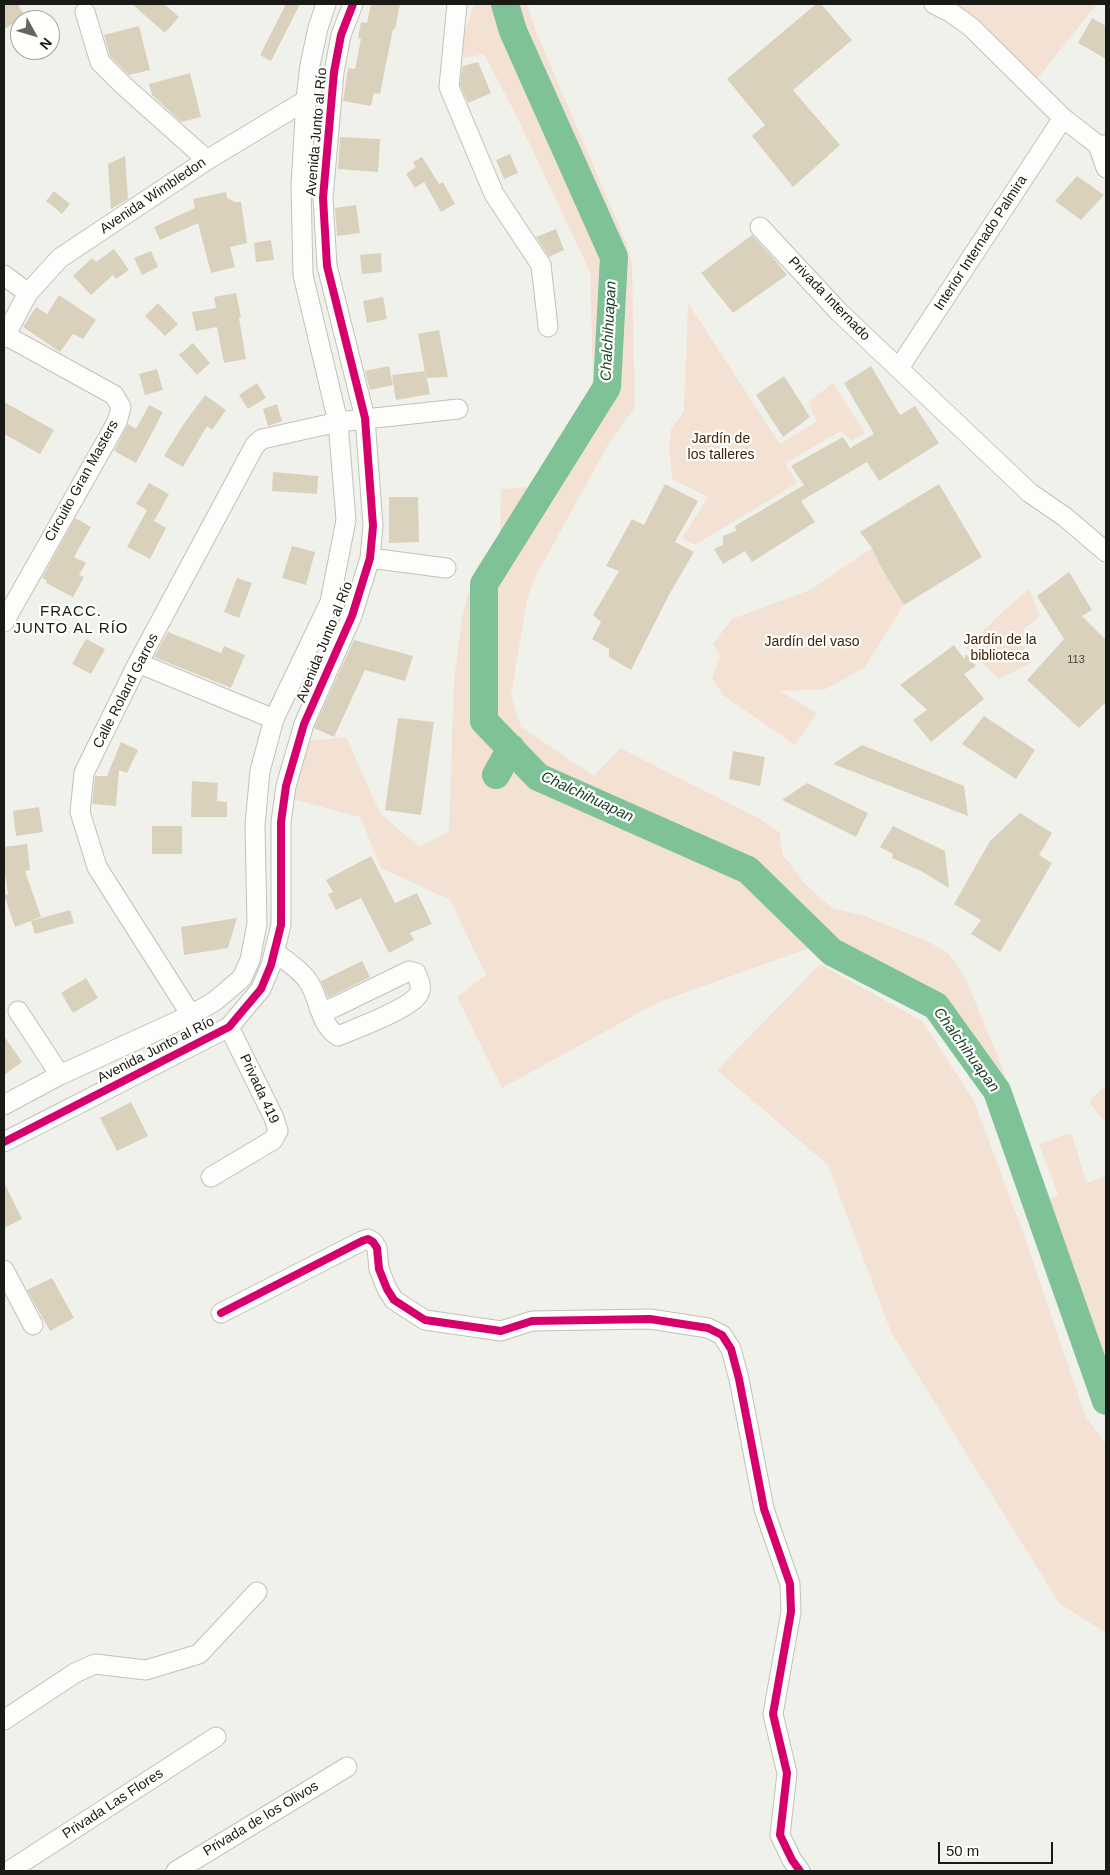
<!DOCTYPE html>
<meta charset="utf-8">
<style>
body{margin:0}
#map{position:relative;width:1110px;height:1875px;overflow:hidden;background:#f1f1eb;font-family:Arial,sans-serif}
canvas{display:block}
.frame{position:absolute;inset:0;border:5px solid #191915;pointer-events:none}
.north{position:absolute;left:10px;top:10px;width:50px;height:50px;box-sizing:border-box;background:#fffffe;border:1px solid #a3a3a1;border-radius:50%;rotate:129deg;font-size:14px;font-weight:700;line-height:20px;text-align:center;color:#191915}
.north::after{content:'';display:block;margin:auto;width:18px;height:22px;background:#656560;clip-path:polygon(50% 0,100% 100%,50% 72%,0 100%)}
.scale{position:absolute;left:938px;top:1842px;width:115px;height:22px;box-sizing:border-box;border:2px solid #191915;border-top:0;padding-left:6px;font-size:15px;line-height:18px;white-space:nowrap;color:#191915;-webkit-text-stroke:4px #fffffe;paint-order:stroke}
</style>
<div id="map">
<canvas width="1110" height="1875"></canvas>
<div class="frame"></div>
<div class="north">N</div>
<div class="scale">50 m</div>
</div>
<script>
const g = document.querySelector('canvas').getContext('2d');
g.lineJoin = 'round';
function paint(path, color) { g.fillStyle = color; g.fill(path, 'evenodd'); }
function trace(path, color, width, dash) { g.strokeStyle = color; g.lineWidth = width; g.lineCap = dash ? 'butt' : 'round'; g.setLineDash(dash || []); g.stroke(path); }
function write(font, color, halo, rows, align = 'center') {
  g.font = font + ' Arial,sans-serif'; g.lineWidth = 4.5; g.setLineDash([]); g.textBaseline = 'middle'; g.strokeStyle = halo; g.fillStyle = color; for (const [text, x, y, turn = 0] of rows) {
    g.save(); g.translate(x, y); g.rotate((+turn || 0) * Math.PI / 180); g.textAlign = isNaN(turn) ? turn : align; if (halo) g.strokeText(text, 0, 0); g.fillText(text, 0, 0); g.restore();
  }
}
paint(new Path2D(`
 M474 4H527L537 34 626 242 632 265 635 407 608 445 536 576 527 599 511 696 521 727 594 776 620 748 760 819 779 832 783 855 806 885 832 908 865 916 931 943 949 954 966 979 1001 1065 1048 1200 1058 1195 1039 1144 1071 1133 1087 1183 1106 1175V1402L1076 1327 1013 1149 947 1026 921 992 902 977 855 952 837 938 659 1002 502 1088 457 997 486 975 450 900 381 868 360 817 289 798 309 741 346 737 380 813 419 847 449 831 454 680 462 618 470 586 484 556 500 538 501 489 533 487 558 453 593 381 590 272 516 115 484 54 464 58 461 44Z
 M958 4H1097L1036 80Z
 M688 303 780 444 817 421 808 402 833 383 865 433 852 441 841 431 785 463 797 483 695 545 682 538 708 497 672 479 669 448 671 429 684 411Z
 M872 548 936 553 865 667 826 689 780 691 817 713 795 745 724 696 712 679 720 656 713 644 732 619 810 590Z
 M1029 589 1040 616 1024 629 1023 646 1031 663 999 679 966 648 1000 614Z
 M820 964 922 1021 974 1101 1024 1235 1085 1415 1106 1445V1633L1059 1603 891 1332 828 1165 717 1070Z
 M1106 1084V1124L1089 1102Z`), '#f3e2d3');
trace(new Path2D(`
 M505 4 513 31 614 257 607 387 484 584V721L538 777 748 870 832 952 936 1006 997 1091 1106 1401
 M496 775 511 748`), '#7fc298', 28);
paint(new Path2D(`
 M4 4H18L26 20H20L4 29Z
 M132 4H164L179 17 165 33Z
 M286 4H300L271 61 260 55Z
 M371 4H400L395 29H393L380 94 374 93 371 106 343 101 348 68 355 69 361 39 358 38 361 22 367 23Z
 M816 4H821L852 40 793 90 840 145 793 187 752 136 765 125 727 79Z
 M1092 18 1106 26V59L1078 43Z
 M139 26 150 70 129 75 110 56 104 35Z
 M478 62 491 93 468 103 460 85 462 68 463 66Z
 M190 73 201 117 181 122 152 95 149 84Z
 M340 137 380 139 378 172 338 169Z
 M510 154 518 173 504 179 496 160Z
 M125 156 128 199 111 209 108 164Z
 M422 157 439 184 443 182 455 204 441 212 424 182 415 188 406 174 416 167 413 162Z
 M1077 176 1104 195 1081 220 1055 201Z
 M54 191 70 204 62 214 46 201Z
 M226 192 227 198 235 202H241L247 243 230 247 235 267 211 273 198 223 160 240 154 227 195 208 193 199Z
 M356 205 360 233 337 236 335 208Z
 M556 229 564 250 549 257 536 237Z
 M752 235 775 260 787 275 733 313 701 273Z
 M271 240 274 260 256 262 254 243Z
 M114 249 129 270 116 279 113 275 91 295 73 276 92 258 96 262Z
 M151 251 158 267 142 275 134 258Z
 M381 253 382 272 362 274 360 255Z
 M236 293 241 317 239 318 246 359 224 363 217 327 196 331 192 312 216 308 214 297Z
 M59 295 96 320 83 339 73 334 60 352 23 327 36 307 47 314Z
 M383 297 387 319 367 323 363 301Z
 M158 303 178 324 165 336 145 316Z
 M439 330 448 377 426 378 418 334Z
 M193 343 210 363 197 375 179 355Z
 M389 366 393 385 370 390 365 371Z
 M871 366 900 415 915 406 939 443 879 481 867 462 801 501 815 522 752 562 745 551 723 564 714 549 723 545V536L736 531 735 526 804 485 791 466 843 437 850 448 874 434 844 383Z
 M157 369 163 390 145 395 139 374Z
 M425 371 430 394 396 400 392 375Z
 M784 376 810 417 783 437 756 395Z
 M257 383 266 398 248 409 239 395Z
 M205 395 226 410 212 430 207 426 183 467 164 456 183 425Z
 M4 402 54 430 40 454 4 434Z
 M277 404 282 421 268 426 263 409Z
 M149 405 163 412 136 463 114 451 128 424 136 429Z
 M273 472 318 476 317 494 272 491Z
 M149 483 169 494 154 521 166 528 150 559 127 547 147 510 136 504Z
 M665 484 698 501 675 542 694 552 670 593 631 670 609 657V649L592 639 601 622 593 615 619 571 606 566 632 519 644 525Z
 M939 484 982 557 904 605 881 567 872 548 860 532Z
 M389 497H418L419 542 389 543Z
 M75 518 91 527 74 557 86 563 79 575 84 577 73 597 46 583 47 581 42 578Z
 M292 546 315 552 306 585 282 578Z
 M1069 572 1092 610 1082 616 1106 640V702L1079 728 1027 680 1064 639 1037 596Z
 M237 578 252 583 239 618 224 612Z
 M168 632 221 653 224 646 245 655 231 688 154 657Z
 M86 639 105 649 91 674 72 664Z
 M354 640 413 656 405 681 365 670 334 737 314 728Z
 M954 645 964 659 966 654 976 666 964 674 984 699 931 742 913 720 927 710 900 685Z
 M984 716 1035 750 1016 779 962 744Z
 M398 718 434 722 421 815 385 810Z
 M121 742 138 750 127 773 119 770 116 806 92 804 95 776H107Z
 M862 745 964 786 968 816 833 764Z
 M733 751 765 757 760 786 729 779Z
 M192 781 218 783 217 801 227 802V817H191Z
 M807 783 868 813 856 837 782 800Z
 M39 807 43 832 16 836 13 811Z
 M1020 813 1052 833 1039 855 1052 863 1000 952 971 934 981 920 954 904 990 841Z
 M152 826H182V854H152Z
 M893 826 945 851 949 888 921 871 892 858 893 854 880 847Z
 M27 844 30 870 25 871 41 917 15 927 4 895 8 894 4 865V847Z
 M371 856 395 903 417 893 432 924 410 933 414 940 389 953 361 898 336 910 328 894 333 892 326 880Z
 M70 910 74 923 35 934 31 921Z
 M237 918 228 948 184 955 181 927Z
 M362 961 370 977 328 998 321 981Z
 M86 978 98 998 73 1013 61 993Z
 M4 1036 22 1062 4 1075Z
 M131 1102 148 1136 117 1151 100 1118Z
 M4 1182 22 1219 4 1228Z
 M52 1278 74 1318 50 1331 27 1290Z`), '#dad1bc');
const minor = new Path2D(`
 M457 4 449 87 494 194 541 265 548 327
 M934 4 950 12 971 27 1063 118 1098 145H1106
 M85 12 100 62 123 85 207 160
 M1098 145 1106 168
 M760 227 839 312 1030 493 1065 517 1106 552
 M4 275 28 293
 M4 338 28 293 60 258 207 160 313 96
 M899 368 1063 118
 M370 558 446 568
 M4 622 117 422 121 407 114 395 5 335
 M138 663 274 719
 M275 952C287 962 304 972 311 986 320 1003 321 1026 338 1036 355 1029 409 1009 418 995 423 988 419 980 416 973L409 971 335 1007 327 1010 319 1008
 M18 1011 60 1075
 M196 1026 191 1015 97 867 80 812 84 773 138 663 255 445 262 439 338 422 458 409
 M4 1105 60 1075 191 1015 215 1001 242 978 250 960 257 924 255 825 260 771 274 719 330 602 346 520 338 422 303 275 301 186 306 100 310 65 318 28 326 4
 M4 1142 229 1027 261 989 271 965 281 925V822L286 786 304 724 352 616 370 558 373 526 365 418 327 266 323 198 334 72 341 35 353 4
 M211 1177 273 1140 278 1131 274 1118 229 1027
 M4 1270 33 1325
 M221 1313 362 1241 368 1239 373 1242 377 1248 379 1269 387 1289 394 1300 425 1320 501 1331 532 1321 650 1319 708 1328 722 1335 731 1349 739 1379 764 1509 790 1584 791 1612 773 1714 787 1773 780 1835 792 1860 800 1871
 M4 1720 75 1673 95 1664 146 1670 199 1654 257 1592
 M9 1871 216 1737
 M176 1871 347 1767`);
trace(minor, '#c1c1bc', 21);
trace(minor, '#fdfdfc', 19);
trace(new Path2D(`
 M4 1142 229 1027 261 989 271 965 281 925V822L286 786 304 724 352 616 370 558 373 526 365 418 327 266 323 198 334 72 341 35 353 4
 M221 1313 362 1241 368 1239 373 1242 377 1248 379 1269 387 1289 394 1300 425 1320 501 1331 532 1321 650 1319 708 1328 722 1335 731 1349 739 1379 764 1509 790 1584 791 1612 773 1714 787 1773 780 1835 792 1860 800 1871`), '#d6006c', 8);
write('11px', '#49473f', null, [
 ["113",1076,660]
]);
write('14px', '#191915', '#fffffe', [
 ["Avenida Junto al Río",317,132,-85],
 ["Avenida Wimbledon",153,196,-34],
 ["Interior Internado Palmira",981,243,-57],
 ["Privada Internado",829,299,46],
 ["Circuito Gran Masters",82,481,-61],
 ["Avenida Junto al Río",325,642,-68],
 ["Calle Roland Garros",126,691,-63],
 ["Avenida Junto al Río",156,1050,-27],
 ["Privada 419",259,1089,65],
 ["Privada Las Flores",113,1804,-33],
 ["Privada de los Olivos",261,1819,-31]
]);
write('14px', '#412205', '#fffffe', [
 ["Jardín de",721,439],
 ["los talleres",721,455],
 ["Jardín de la",1000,640],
 ["biblioteca",1000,656],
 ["Jardín del vaso",812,642]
]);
write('italic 15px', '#194129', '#fffffe', [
 ["Chalchihuapan",609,331,-87],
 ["Chalchihuapan",587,797,25],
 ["Chalchihuapan",966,1050,54]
]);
g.letterSpacing = '1px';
write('15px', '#191915', '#fffffe', [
 ["FRACC.",71,612],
 ["JUNTO AL RÍO",71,629]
]);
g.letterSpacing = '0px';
</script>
